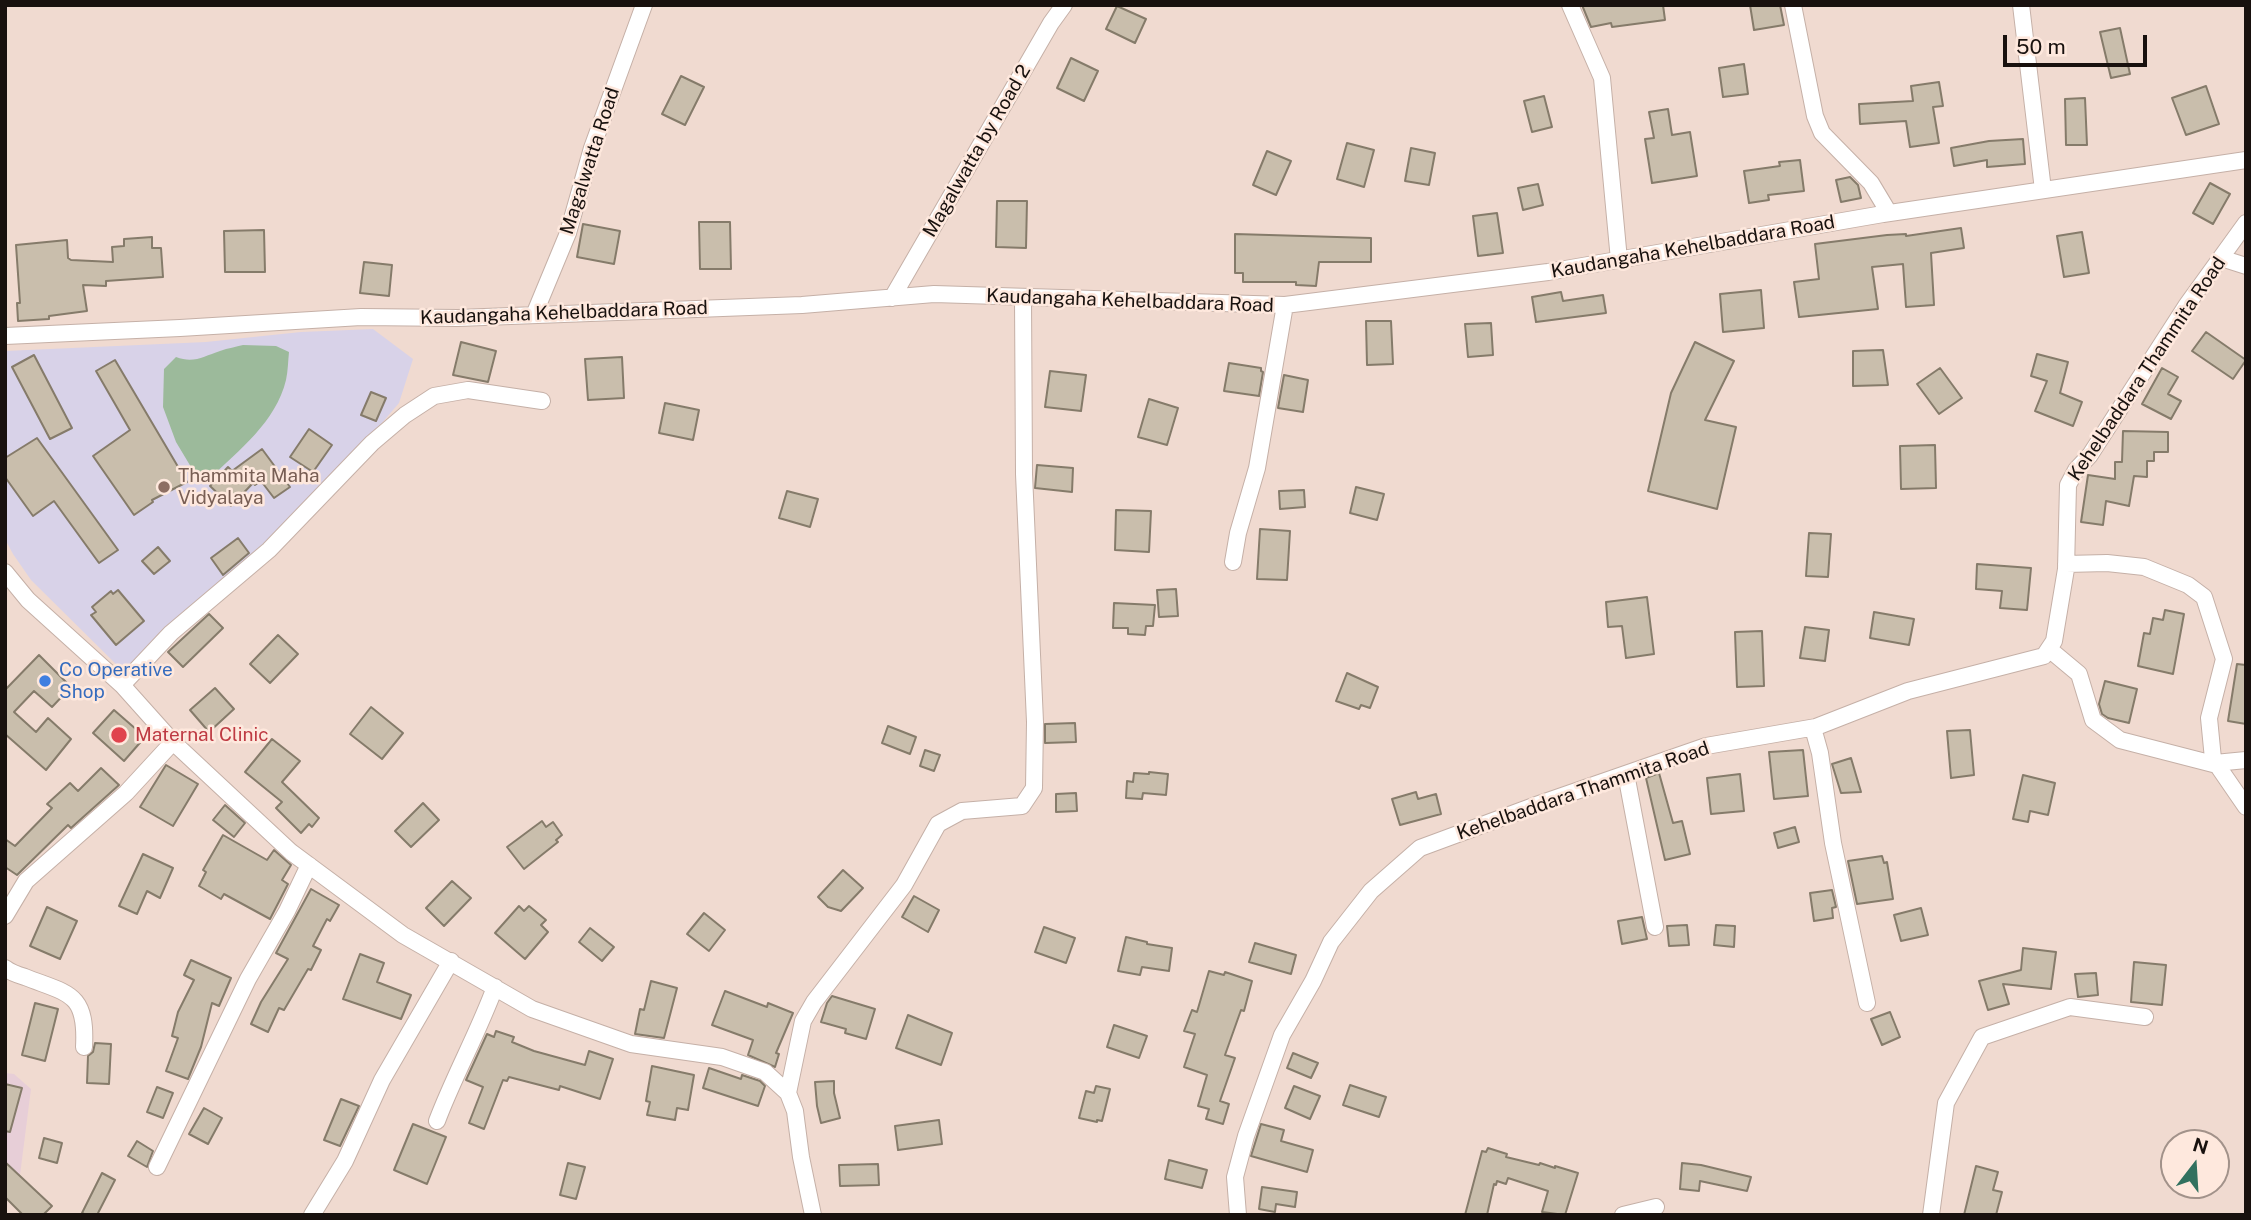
<!DOCTYPE html>
<style>
body{margin:0}
#map{position:relative;width:2251px;height:1220px;overflow:hidden;background:#f0dad0;font-family:"Public Sans",sans-serif}
canvas{display:block}
.frame{position:absolute;inset:0;border:7px solid #18110e;pointer-events:none}
.north{position:absolute;left:2160px;top:1129px;width:70px;height:70px;box-sizing:border-box;background:#fee8dd;border:2px solid #a2928a;border-radius:50%;rotate:17deg;font-size:19px;font-weight:700;line-height:28px;text-align:center;color:#18110e}
.north::after{content:'';display:block;margin:auto;width:24px;height:32px;background:#32715f;clip-path:polygon(50% 0,100% 100%,50% 72%,0 100%)}
.scale{position:absolute;left:2003px;top:35px;width:144px;height:32px;box-sizing:border-box;border:4px solid #18110e;border-top:0;padding-left:9px;font-size:21px;line-height:24px;white-space:nowrap;color:#18110e;-webkit-text-stroke:5px #fee8dd;paint-order:stroke}
</style>
<div id="map">
<canvas width="2251" height="1220"></canvas>
<div class="frame"></div>
<div class="north">N</div>
<div class="scale">50 m</div>
</div>
<script>
const g = document.querySelector('canvas').getContext('2d');
g.lineJoin = 'round';
function paint(path, color) { g.fillStyle = color; g.fill(path, 'evenodd'); }
function trace(path, color, width, dash) { g.strokeStyle = color; g.lineWidth = width; g.lineCap = dash ? 'butt' : 'round'; g.setLineDash(dash || []); g.stroke(path); }
function write(font, color, halo, rows, align = 'center') {
  g.font = font + ' "Public Sans",sans-serif'; g.lineWidth = 5; g.setLineDash([]); g.textBaseline = 'middle'; g.strokeStyle = halo; g.fillStyle = color; for (const [text, x, y, turn = 0] of rows) {
    g.save(); g.translate(x, y); g.rotate((+turn || 0) * Math.PI / 180); g.textAlign = isNaN(turn) ? turn : align; if (halo) g.strokeText(text, 0, 0); g.fillText(text, 0, 0); g.restore();
  }
}
paint(new Path2D(`
 M5 1073 14 1074 31 1089 19 1183 5 1196Z`), '#e7ced7');
paint(new Path2D(`
 M373 329 413 359 399 403 364 444 281 530 125 673 31 580 13 554 5 539V351L206 342 301 332Z`), '#d8d2e8');
paint(new Path2D(`
 M243 345 276 346 289 352C288 361 288 371 286 380 276 422 239 450 209 479L197 477 176 442 163 407 164 369 176 357C194 364 204 356 220 351 228 348 236 347 243 345Z`), '#9cba9b');
const building = new Path2D(`
 M1582 5H1663L1665 20 1612 27 1611 23 1591 27Z
 M1750 5H1780L1784 25 1754 30Z
 M1117 6 1146 19 1135 43 1106 29Z
 M2120 28 2130 74 2111 78 2100 32Z
 M1071 58 1098 71 1084 101 1057 88Z
 M1744 64 1748 94 1723 97 1719 68Z
 M681 76 704 87 685 125 662 114Z
 M1939 82 1943 106 1933 107 1939 143 1910 147 1906 121 1860 124 1859 104 1913 101 1911 86Z
 M2206 86 2219 124 2186 135 2172 98Z
 M1544 96 1552 127 1532 132 1524 101Z
 M2085 98 2087 145H2066L2065 99Z
 M1668 109 1672 135 1690 132 1697 176 1652 183 1645 139 1654 138 1649 112Z
 M2023 139 2025 164 1987 167V160L1954 166 1951 148 1989 141Z
 M1347 143 1374 150 1364 187 1337 179Z
 M1411 148 1435 153 1429 185 1405 181Z
 M1267 151 1291 161 1276 195 1253 185Z
 M1800 160 1804 191 1768 195 1769 200 1749 203 1744 171 1780 166 1779 162Z
 M1850 177 1858 185 1861 198 1841 202 1836 180Z
 M2210 183 2230 194 2213 224 2193 213Z
 M1538 184 1543 205 1523 210 1518 188Z
 M997 201H1027L1026 248 996 247Z
 M1497 213 1503 253 1478 256 1473 216Z
 M699 222H730L731 269H700Z
 M583 224 620 231 614 264 577 257Z
 M1961 228 1964 248 1931 253 1934 305 1906 307 1903 264 1872 267 1878 309 1799 317 1794 282 1819 279 1815 244 1887 235 1906 234V236Z
 M264 230 265 272H225L224 231Z
 M2082 232 2089 273 2064 277 2057 236Z
 M1235 234 1371 238V262H1319L1316 286 1296 285V282H1243V273H1235Z
 M152 237V248H161L163 277 106 281V286L83 285 87 311 49 316V319L18 321 17 303H20L16 245 67 240 68 258 71 260 113 262 112 247 124 246V239Z
 M364 262 392 265 389 296 360 293Z
 M1761 290 1764 328 1723 332 1720 294Z
 M1561 292 1563 301 1603 295 1606 313 1536 322 1532 297Z
 M1366 321H1391L1393 364 1367 365Z
 M1491 323 1493 355 1468 357 1465 324Z
 M2206 332 2246 360 2233 379 2192 351Z
 M461 342 496 351 488 382 453 375Z
 M1695 342 1734 361 1705 420 1736 427 1717 509 1648 491 1671 393Z
 M1883 350 1888 385 1853 386V351Z
 M2037 354 2068 362 2060 393 2082 402 2073 426 2035 411 2047 381 2031 376Z
 M34 355 72 428 50 439 12 367Z
 M622 357 624 398 588 400 585 359Z
 M115 360 187 482 152 500 153 502 134 515 93 456 130 430 96 371Z
 M1229 363 1261 368V371L1263 372 1259 396 1224 391Z
 M1940 368 1962 398 1939 414 1917 384Z
 M2162 368 2178 377 2168 394 2181 401 2171 419 2142 404Z
 M1050 371 1086 375 1081 411 1045 407Z
 M1284 375 1308 380 1303 412 1278 408Z
 M371 392 386 398 376 421 361 415Z
 M1149 399 1178 408 1167 445 1138 437Z
 M665 403 699 410 693 440 659 433Z
 M309 429 332 445 313 472 290 457Z
 M2123 431 2168 432V452H2154V461H2147V477L2134 476 2129 506 2106 501 2103 525 2081 522 2088 475 2115 479V462H2122Z
 M37 438 118 550 99 563 54 501 33 516 5 477V458Z
 M1935 445 1936 488 1901 489 1900 446Z
 M262 449 290 487 274 498 261 481 255 485 253 483 231 506 210 486 228 467 232 471Z
 M1037 465 1073 468 1072 492 1035 488Z
 M1356 487 1384 494 1377 520 1350 513Z
 M1304 490 1305 507 1280 509 1279 491Z
 M787 491 818 499 810 527 779 518Z
 M1116 510 1151 511 1149 552 1115 550Z
 M1260 529 1290 531 1287 580 1257 579Z
 M1809 533 1831 534 1828 577 1806 576Z
 M238 538 249 553 223 575 211 558Z
 M158 547 170 561 154 574 142 561Z
 M1977 564 2031 568 2027 610 2000 608 2002 591 1976 589Z
 M1176 589 1178 616 1159 617 1157 590Z
 M118 590 144 621 116 645 91 615 96 612 92 607 111 591 113 594Z
 M1647 597 1654 654 1626 658 1622 626 1608 627 1606 602Z
 M1114 603 1155 605 1153 626H1146L1145 635 1128 634V628H1113Z
 M2165 610 2184 614 2173 674 2138 666 2144 633 2150 634 2153 618 2163 620Z
 M1874 612 1914 619 1909 645 1870 638Z
 M209 614 223 628 183 667 168 652Z
 M1805 627 1829 630 1825 661 1800 658Z
 M1762 631 1764 686 1737 687 1735 632Z
 M278 635 298 654 270 683 250 664Z
 M39 655 71 687 52 707 34 691 14 712 36 732 48 718 71 739 46 770 5 734V690Z
 M2237 664 2246 665V724L2228 721Z
 M1347 673 1378 687 1370 708 1361 705 1359 709 1336 701Z
 M2105 681 2137 689 2129 723 2108 718 2102 714 2099 704Z
 M215 688 234 709 209 732 190 710Z
 M371 707 403 733 382 759 350 734Z
 M114 710 145 737 124 761 93 733Z
 M1075 723 1076 742 1045 743V724Z
 M888 726 916 737 910 754 882 743Z
 M1970 730 1974 775 1951 778 1947 731Z
 M272 739 300 761 282 782 319 818 312 827 309 824 301 833 276 808 282 802 245 772Z
 M925 750 940 755 934 771 920 766Z
 M1803 750 1808 796 1774 799 1769 752Z
 M1851 758 1861 792 1841 793 1832 764Z
 M166 765 198 784 173 826 140 807Z
 M101 768 119 785 71 828 68 825 17 875 5 867V839L15 846 52 808 47 804 70 783 78 791Z
 M1149 772 1168 774 1166 795 1143 793 1142 799 1126 798 1127 781 1133 782 1134 773 1149 774Z
 M1659 773 1673 823 1682 821 1690 854 1665 860 1646 778Z
 M1740 774 1744 811 1711 814 1707 778Z
 M2023 775 2055 783 2048 815 2030 811 2028 822 2013 819Z
 M1416 792 1418 799 1436 794 1441 814 1400 825 1392 799Z
 M1076 793 1077 811 1056 812V794Z
 M423 803 439 820 411 847 395 831Z
 M225 805 245 823 234 837 213 820Z
 M542 821 546 827 553 822 562 835 556 840 558 842 524 869 507 847Z
 M1795 827 1799 842 1778 848 1774 833Z
 M223 835 267 860 274 850 291 865 282 880 288 884 270 919 224 894 221 899 199 886 206 872 203 870Z
 M143 854 173 868 160 898 147 891 137 914 119 906Z
 M1882 856 1884 863 1887 862 1893 899 1857 904 1848 861Z
 M843 870 863 888 841 911 828 907 818 897Z
 M452 881 471 898 444 926 426 908Z
 M311 889 339 905 330 921 327 919 313 946 321 950 311 970 308 969 284 1010 279 1008 268 1032 251 1024 261 1002 288 959 276 953Z
 M1832 890 1836 907 1832 908 1833 918 1814 921 1810 893Z
 M914 896 939 910 928 932 902 917Z
 M519 906 524 911 529 906 546 920 541 925 548 932 525 959 495 933Z
 M47 907 77 921 60 959 30 946Z
 M1921 908 1928 935 1901 941 1894 915Z
 M704 913 725 930 709 951 687 934Z
 M1642 917 1647 939 1622 944 1618 921Z
 M1687 925 1689 945 1669 946 1667 926Z
 M1716 925 1735 926 1734 947 1714 945Z
 M1044 927 1075 938 1066 963 1035 952Z
 M590 928 614 947 602 961 579 942Z
 M1126 937 1147 942V944L1172 948 1169 971 1142 967 1140 975 1118 971Z
 M1255 943 1296 955 1291 974 1249 962Z
 M2023 948 2056 952 2051 989 2003 984 2009 1004 1988 1010 1979 981 2021 970Z
 M360 954 384 963 377 982 411 995 401 1019 343 999Z
 M191 960 231 978 219 1006 212 1003 201 1047 188 1079 166 1071 178 1038 172 1036 178 1012 194 980 184 975Z
 M2134 962 2166 965 2162 1005 2131 1002Z
 M1209 971 1224 975 1225 972 1252 981 1244 1011 1241 1010 1225 1055 1235 1058 1220 1101 1229 1104 1223 1124 1206 1119 1209 1109 1198 1106 1207 1075 1184 1067 1195 1034 1184 1031 1192 1010 1197 1012Z
 M2096 973 2098 995 2078 997 2075 974Z
 M651 981 677 988 664 1038 635 1034 640 1009 644 1010Z
 M725 991 767 1007 768 1003 793 1013 776 1053 779 1054 775 1067 748 1055 753 1040 712 1025Z
 M832 996 875 1009 866 1039 845 1033 846 1029 821 1022 827 1003Z
 M35 1003 58 1009 45 1061 22 1055Z
 M1890 1012 1900 1037 1882 1045 1871 1019Z
 M908 1015 952 1033 941 1065 896 1048Z
 M1114 1025 1147 1036 1139 1058 1107 1047Z
 M496 1031 514 1037 512 1042 534 1051 585 1065 589 1051 613 1059 600 1099 560 1086 559 1090 509 1077 507 1081 503 1080 484 1129 469 1123 483 1087 466 1080 487 1034 494 1037Z
 M95 1043 111 1044 109 1084 87 1083 88 1056 93 1052Z
 M1293 1053 1318 1063 1311 1078 1287 1068Z
 M652 1066 694 1075 688 1110 677 1108 675 1120 647 1115 650 1102 646 1101Z
 M709 1068 741 1079 742 1075 760 1081 765 1086 758 1106 703 1088Z
 M834 1081V1093L840 1118 821 1123 817 1106 815 1082Z
 M5 1084 22 1088 10 1132 5 1131Z
 M1350 1085 1386 1097 1379 1117 1343 1105Z
 M1096 1086 1110 1089 1102 1121 1097 1120V1122L1079 1118 1086 1091 1094 1093Z
 M1294 1086 1320 1096 1310 1119 1285 1108Z
 M157 1087 173 1093 163 1118 147 1112Z
 M341 1099 359 1106 340 1146 324 1140Z
 M204 1108 222 1118 208 1144 189 1134Z
 M939 1120 942 1144 898 1150 895 1126Z
 M413 1124 446 1137 427 1184 394 1170Z
 M1261 1124 1284 1130 1281 1141 1313 1150 1307 1172 1251 1156Z
 M44 1138 62 1143 57 1163 39 1158Z
 M137 1141 153 1151 147 1167 128 1156Z
 M1488 1148 1507 1154 1506 1157 1539 1165 1540 1163 1555 1168V1166L1578 1173 1565 1215 1542 1212 1548 1191 1508 1178 1506 1184 1497 1181 1496 1185 1494 1184 1487 1215H1465L1482 1151 1486 1152Z
 M1169 1160 1207 1170 1202 1188 1165 1179Z
 M5 1162 52 1206 43 1215H23L5 1197Z
 M568 1163 585 1167 576 1199 560 1195Z
 M1682 1163 1701 1165 1751 1177 1747 1191 1700 1181 1699 1191 1680 1189Z
 M878 1164 879 1185 840 1186 839 1165Z
 M1976 1166 1998 1172 1993 1190 2002 1192 1996 1215H1964Z
 M102 1173 115 1180 97 1215H86L82 1213Z
 M1262 1187 1297 1192 1295 1207 1276 1204 1275 1212 1259 1209Z`);
paint(building, '#c9beac');
trace(building, '#857b6a', 2);
const minor = new Path2D(`
 M1570 5 1602 78 1619 260
 M1793 5 1815 116 1822 133 1871 183 1889 213
 M2021 5 2043 190
 M2221 258 2246 266
 M892 298 1051 23 1064 5
 M534 315 568 233 592 148 644 5
 M5 336 180 328 361 317 458 318 802 305 934 294 1285 305 1548 272 1883 214 2246 160
 M1233 562 1238 533 1257 468 1285 305
 M2066 564 2107 563 2144 567 2188 585 2204 597 2224 659 2209 718 2213 759 2246 807
 M5 572 28 600 122 685 173 742 291 852 403 935 532 1009 631 1044 722 1057 765 1072 788 1093 795 1111 801 1157 813 1215
 M2049 649 2079 674 2093 720 2120 740 2217 765
 M122 685 171 633 269 550 372 443 405 415 434 396 468 390 542 401
 M1813 728 1820 753 1833 843 1867 1003
 M2215 763 2246 760
 M1626 774 1655 927
 M5 916 26 881 126 793 173 742
 M5 968C11 973 18 975 25 977 68 994 87 992 84 1047
 M788 1093 803 1021 814 1002 904 885 938 824 962 811 1022 806 1034 788 1035 722 1024 474 1023 298
 M437 1121C454 1076 478 1033 495 987
 M157 1167 248 979 287 911 309 865
 M312 1215 345 1161 382 1080 451 961
 M1238 1215 1235 1177 1246 1136 1282 1035 1313 981 1331 942 1371 891 1420 848 1539 804 1706 746 1816 727 1908 691 2044 656 2054 641 2066 569 2068 485 2076 470 2090 455 2186 306 2246 223
 M1623 1215 1656 1207
 M1931 1215 1946 1103 1982 1037 2070 1007 2145 1017`);
trace(minor, '#c5b0a7', 18);
trace(minor, '#fff', 16);
for (const [x, y, r, color] of [
 [164,487,7,"#8d6e63"],
 [45,681,7,"#3f7fe0"],
 [119,735,9,"#e0444e"]
]) { const dot = new Path2D(); dot.arc(x, y, r, 0, 2 * Math.PI); g.fillStyle = color; g.fill(dot); trace(dot, '#fee8dd', 2.5); }
write('19px', '#18110e', '#fee8dd', [
 ["Magalwatta by Road 2",977,151,-60],
 ["Magalwatta Road",590,161,-72],
 ["Kaudangaha Kehelbaddara Road",1693,247,-10],
 ["Kaudangaha Kehelbaddara Road",1130,301,2],
 ["Kaudangaha Kehelbaddara Road",564,313,-2],
 ["Kehelbaddara Thammita Road",2147,369,-56],
 ["Kehelbaddara Thammita Road",1583,791,-19]
]);
write('19px', '#785e54', '#fee8dd', [
 ["Thammita Maha",178,476],
 ["Vidyalaya",178,498]
], 'left');
write('19px', '#366cbe', '#fee8dd', [
 ["Co Operative",59,670],
 ["Shop",59,692]
], 'left');
write('19px', '#be3a42', '#fee8dd', [
 ["Maternal Clinic",135,735]
], 'left');
</script>
